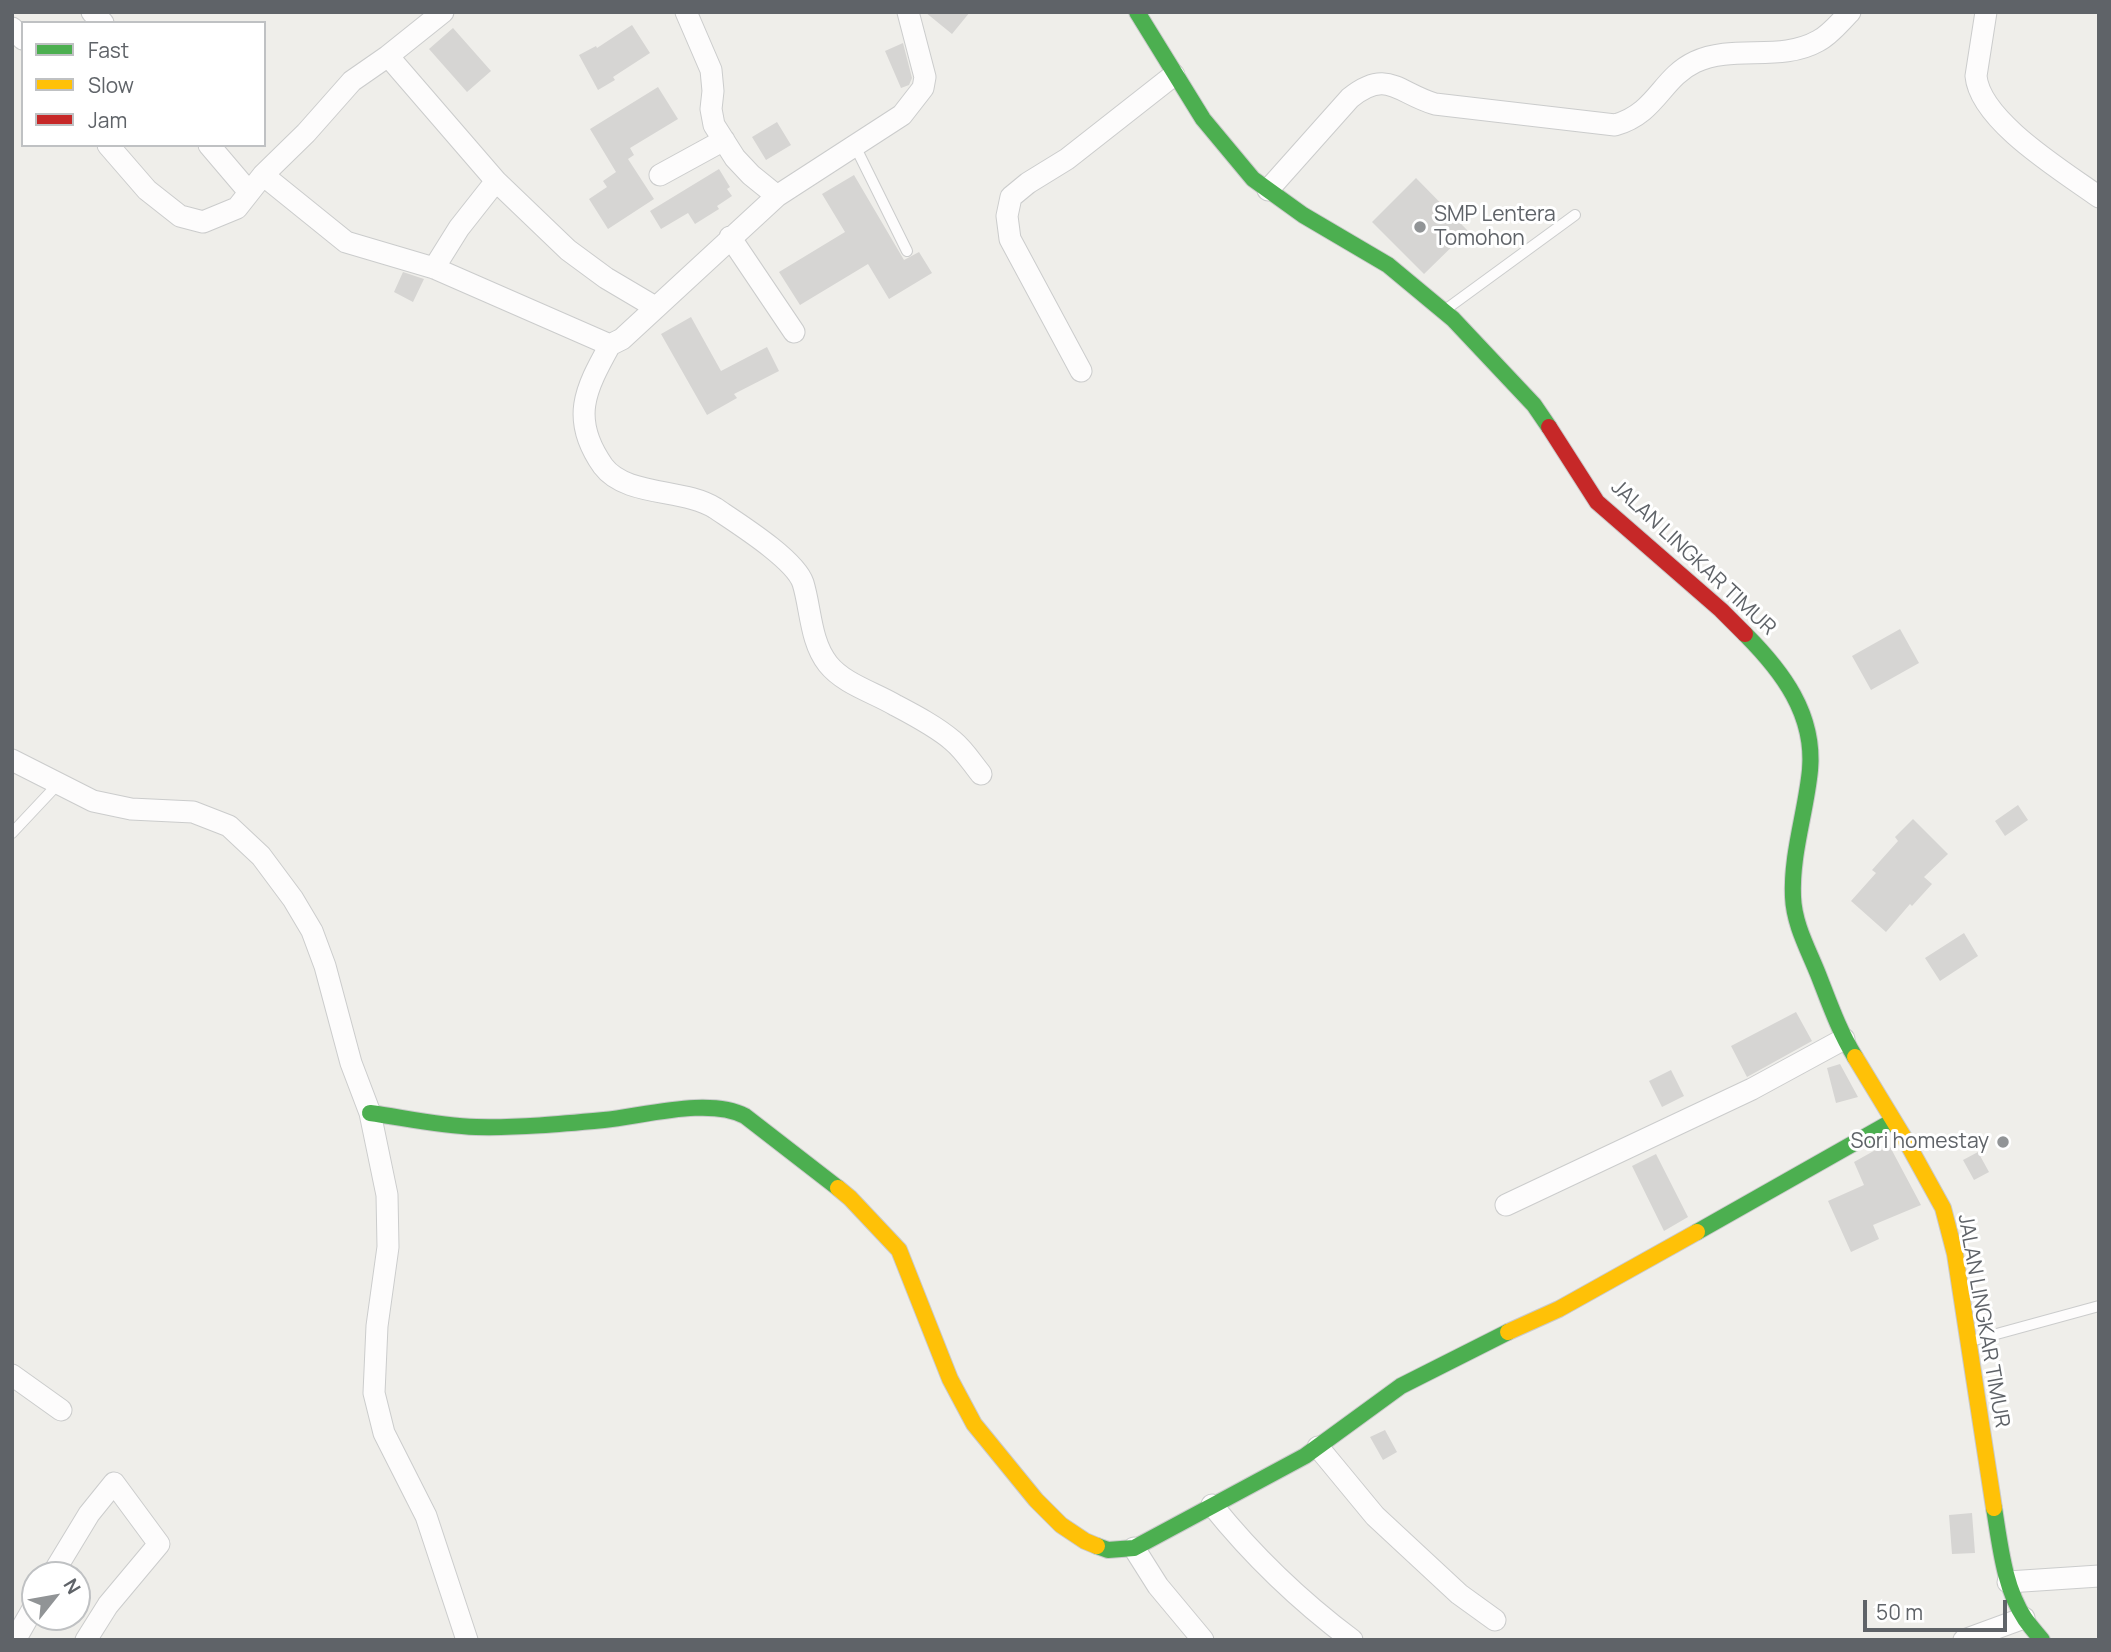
<!DOCTYPE html>
<style>
body{margin:0}
#map{position:relative;width:2111px;height:1652px;overflow:hidden;background:#efeeea;font-family:Manrope,sans-serif}
canvas{display:block}
.frame{position:absolute;inset:0;border:14px solid #5f6368;pointer-events:none}
.legend{position:absolute;left:21px;top:21px;width:245px;height:126px;box-sizing:border-box;background:#fff;border:2px solid #bfc1c3;margin:0;padding:9px 12px;list-style:none;font-size:21px;color:#5f6368}
.legend li{display:flex;align-items:center;gap:14px;height:35px}
.legend b{width:35px;border:2px solid #bfc1c3}
.north{position:absolute;left:21px;top:1561px;width:70px;height:70px;box-sizing:border-box;background:#fff;border:2px solid #bfc1c3;border-radius:50%;rotate:59deg;font-size:19px;font-weight:700;line-height:28px;text-align:center;color:#5f6368}
.north::after{content:'';display:block;margin:auto;width:24px;height:32px;background:#919496;clip-path:polygon(50% 0,100% 100%,50% 72%,0 100%)}
.scale{position:absolute;left:1863px;top:1600px;width:144px;height:32px;box-sizing:border-box;border:4px solid #5f6368;border-top:0;padding-left:9px;font-size:21px;line-height:24px;white-space:nowrap;color:#5f6368;-webkit-text-stroke:5px #fff;paint-order:stroke}
</style>
<div id="map">
<canvas width="2111" height="1652"></canvas>
<div class="frame"></div>
<ul class="legend">
<li><b style="height:9px;background:#4caf50"></b>Fast</li>
<li><b style="height:9px;background:#ffc107"></b>Slow</li>
<li><b style="height:9px;background:#c62828"></b>Jam</li>
</ul>
<div class="north">N</div>
<div class="scale">50 m</div>
</div>
<script>
const g = document.querySelector('canvas').getContext('2d');
g.lineJoin = 'round';
function paint(path, color) { g.fillStyle = color; g.fill(path, 'evenodd'); }
function trace(path, color, width, dash) { g.strokeStyle = color; g.lineWidth = width; g.lineCap = dash ? 'butt' : 'round'; g.setLineDash(dash || []); g.stroke(path); }
function write(font, color, halo, rows, align = 'center') {
  g.font = font + ' Manrope,sans-serif'; g.lineWidth = 6; g.setLineDash([]); g.textBaseline = 'middle'; g.strokeStyle = halo; g.fillStyle = color; for (const [text, x, y, turn = 0] of rows) {
    g.save(); g.translate(x, y); g.rotate((+turn || 0) * Math.PI / 180); g.textAlign = isNaN(turn) ? turn : align; if (halo) g.strokeText(text, 0, 0); g.fillText(text, 0, 0); g.restore();
  }
}
paint(new Path2D(`
 M925 12H970L952 34Z
 M632 25 650 53 613 77 615 80 598 90 579 55 596 46 597 48Z
 M453 28 491 71 467 92 429 49Z
 M903 43 912 78 909 85 901 88 885 51Z
 M658 87 678 119 630 148 634 155 628 159 654 199 608 229 589 199 607 187 603 181 616 172 590 129Z
 M777 122 791 145 766 160 752 137Z
 M719 169 730 187 727 189 732 196 717 206 719 209 695 224 688 213 661 229 650 211Z
 M854 175 904 260 919 252 932 273 889 299 868 264 800 305 779 272 845 232 822 194Z
 M1416 178 1468 231 1424 274 1372 222Z
 M403 272 424 279 413 302 394 292Z
 M691 317 721 371 767 347 779 371 734 394 737 398 707 415 661 334Z
 M1900 629 1919 663 1871 690 1852 656Z
 M2018 805 2028 820 2005 836 1995 821Z
 M1913 819 1948 854 1924 877 1932 884 1912 906 1910 904 1886 932 1851 901 1876 873 1872 870 1898 841 1895 837Z
 M1964 933 1978 956 1940 981 1925 958Z
 M1796 1012 1812 1041 1747 1077 1731 1046Z
 M1840 1064 1858 1097 1836 1103 1827 1068Z
 M1671 1070 1684 1096 1662 1107 1649 1081Z
 M1888 1143 1921 1205 1873 1225 1879 1239 1851 1252 1828 1201 1864 1185 1854 1162Z
 M1978 1152 1989 1172 1974 1180 1963 1160Z
 M1656 1154 1688 1217 1664 1231 1632 1166Z
 M1385 1430 1397 1452 1383 1460 1370 1437Z
 M1972 1513 1975 1553 1952 1554 1949 1515Z`), '#d6d5d3');
const lane = new Path2D(`
 M855 146 907 251
 M1445 310 1575 215
 M12 833 58 784
 M1971 1341 2099 1306`);
const street = new Path2D(`
 M92 12 103 23
 M686 12 711 70 713 91 711 109 714 125 735 158 751 175 777 196 902 115 923 88 925 77 908 12
 M1986 12 1976 76C1980 121 2063 171 2099 197
 M12 28 23 39
 M388 56 496 181 459 228 434 268
 M108 145 147 190 180 216 203 222 237 208 263 175 306 133 352 81 388 56 443 12
 M209 145 249 192
 M263 175 346 242 434 268 610 345 622 339 777 196
 M660 175 724 140
 M496 181 568 250 606 278 655 307
 M1268 190 1350 98C1387 68 1398 93 1435 104L1615 125C1657 113 1661 78 1695 62 1733 44 1781 62 1818 41 1830 35 1840 22 1850 12
 M730 237 794 332
 M610 345C585 390 570 419 603 466 626 497 684 488 715 508 737 523 795 559 803 583 811 609 810 641 828 664 844 684 873 692 895 705 914 715 937 727 953 741 964 750 972 763 981 774
 M1081 371 1010 239 1007 216 1011 197 1028 183 1067 159 1174 75
 M12 760 93 801 131 809 193 812 229 826 261 856 293 899 312 931 325 966 351 1063 370 1113 387 1195 388 1247 377 1326 374 1393 384 1433 426 1516 467 1640
 M1506 1205 1752 1089 1844 1039
 M12 1375 61 1410
 M1318 1447 1375 1516 1459 1594 1495 1620
 M1212 1505C1253 1556 1300 1601 1352 1640
 M1134 1548 1158 1586 1203 1640
 M52 1575 89 1514 114 1483 159 1544 108 1605 86 1640
 M2008 1582 2099 1576
 M15 1640 35 1605
 M1964 1640 2024 1618`);
const fast = new Path2D(`
 M1137 12 1203 119 1253 179 1303 215 1388 265 1453 319 1534 405 1549 427
 M1745 634C1782 671 1815 714 1810 770 1806 812 1791 854 1793 897 1794 924 1808 949 1818 974 1829 1002 1839 1031 1855 1057
 M370 1113C405 1118 441 1126 476 1127 518 1128 561 1124 604 1120 644 1116 709 1097 745 1116L838 1188
 M1697 1232 1893 1121
 M1994 1508C2000 1544 2004 1588 2025 1619 2030 1626 2036 1633 2042 1640
 M1097 1546 1108 1550 1134 1548 1305 1456 1401 1386 1508 1332`);
const slow = new Path2D(`
 M1855 1057 1906 1141 1943 1208 1955 1254 1994 1508
 M838 1188 850 1198 899 1250 950 1379 974 1424 1036 1500 1061 1525 1085 1541 1097 1546
 M1508 1332 1559 1309 1697 1232`);
const jam = new Path2D(`
 M1549 427 1597 502 1721 610 1745 634`);
trace(lane, '#cbcccc', 12);
trace(street, '#cbcccc', 23);
trace(fast, '#cacacb', 18);
trace(slow, '#cacacb', 18);
trace(jam, '#cacacb', 18);
trace(lane, '#fdfcfc', 10);
trace(street, '#fdfcfc', 21);
trace(fast, '#4caf50', 16);
trace(slow, '#ffc107', 16);
trace(jam, '#c62828', 16);
for (const [x, y, r, color] of [
 [1420,227,7,"#919496"],
 [2003,1142,7,"#919496"]
]) { const dot = new Path2D(); dot.arc(x, y, r, 0, 2 * Math.PI); g.fillStyle = color; g.fill(dot); trace(dot, '#fff', 2.5); }
write('21px', '#5f6368', '#fff', [
 ["SMP Lentera",1434,215],
 ["Tomohon",1434,239],
 ["Sori homestay",1989,1142,"right"]
], 'left');
write('21px', '#5f6368', '#fff', [
 ["JALAN LINGKAR TIMUR",1693,558,43],
 ["JALAN LINGKAR TIMUR",1983,1321,80]
]);
</script>
